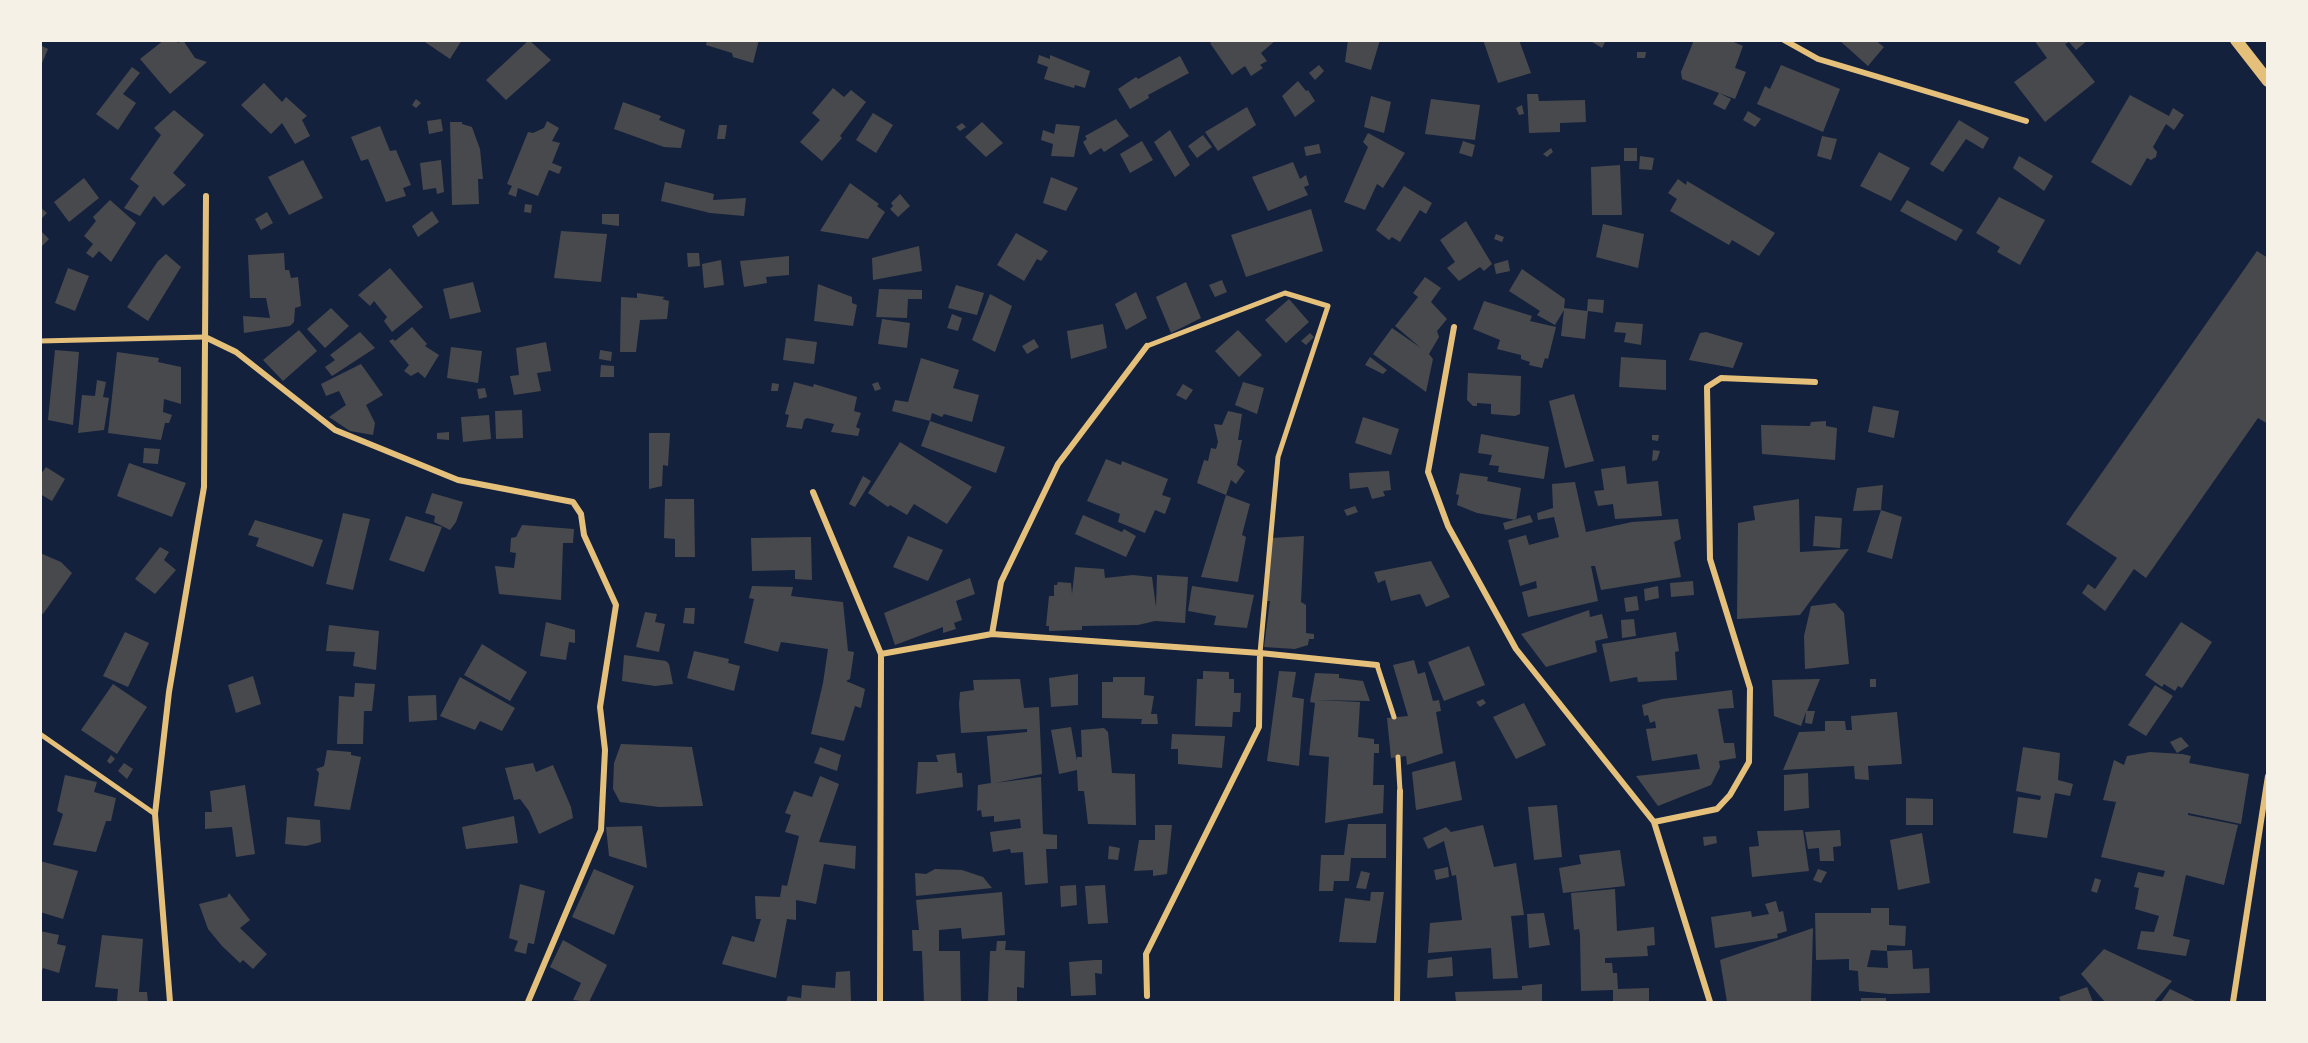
<!DOCTYPE html>
<style>
body{margin:0}
#map{position:relative;width:2308px;height:1043px;overflow:hidden;background:#14213d;font-family:Commissioner,sans-serif}
canvas{display:block}
.frame{position:absolute;inset:0;border:42px solid #f6f1e7;pointer-events:none}
</style>
<div id="map">
<canvas width="2308" height="1043"></canvas>
<div class="frame"></div>
</div>
<script>
const g = document.querySelector('canvas').getContext('2d');
g.lineJoin = 'round';
function paint(path, color) { g.fillStyle = color; g.fill(path, 'evenodd'); }
function trace(path, color, width, dash) { g.strokeStyle = color; g.lineWidth = width; g.lineCap = dash ? 'butt' : 'round'; g.setLineDash(dash || []); g.stroke(path); }
paint(new Path2D(`
 M164 40H176L178 43 183 40 195 58 207 62 170 94 140 59Z
 M422 40H462L450 59Z
 M529 40 551 60 506 100 486 80Z
 M707 40H759L753 63 733 57 732 53 706 45Z
 M1214 40H1276L1261 53 1267 61 1260 65 1263 68 1251 76 1245 66 1232 75 1210 43Z
 M1348 40H1380L1371 70 1345 62Z
 M1483 40H1519L1531 73 1498 83Z
 M1589 40H1606L1602 48Z
 M1694 40H1729L1743 46 1735 68 1746 72 1735 99 1719 93 1731 99 1725 110 1713 104 1719 93 1682 79 1681 72Z
 M1839 40H1875L1884 47 1868 66Z
 M2034 40H2088L2076 50 2069 42 2065 44 2095 82 2045 122 2014 82 2047 58Z
 M40 45 48 49 42 63 40 61Z
 M1637 52H1646L1645 58H1637Z
 M1039 55 1050 59V55L1090 71 1085 88 1075 85 1074 88 1044 79 1048 67 1037 63Z
 M1180 56 1189 73 1148 95 1149 98 1130 109 1118 89 1136 77 1138 79Z
 M1319 65 1324 71 1315 80 1309 73Z
 M1781 65 1840 89 1823 132 1757 104 1765 86 1770 89Z
 M132 67 140 73 123 94 136 103 118 130 96 114Z
 M1298 81 1306 91 1308 90 1315 101 1295 117 1282 96Z
 M264 83 282 102 286 97 307 116 302 120 310 136 295 144 282 123 271 134 241 105Z
 M833 88 844 97 851 90 866 102 840 136 842 138 822 161 800 142 820 120 812 113Z
 M1527 94H1538L1539 101 1585 100 1586 122 1560 123V132L1529 133Z
 M2130 95 2169 116 2173 108 2184 115 2174 130 2166 124 2153 147 2157 152 2156 157 2151 160 2147 158 2131 186 2091 162Z
 M1371 96 1391 102 1384 133 1364 127Z
 M416 99 421 103 416 108 412 105Z
 M1431 99 1480 105 1475 140 1425 134Z
 M623 102 661 116 659 120 685 130 681 148 664 147 614 129Z
 M1522 105 1524 114 1519 115 1516 108Z
 M1247 107 1256 125 1218 151 1205 132Z
 M174 110 204 135 173 173 186 185 163 206 154 196 140 216 124 208 139 186 130 179 161 135 154 128Z
 M1748 111 1761 119 1755 127 1743 120Z
 M873 113 893 125 876 153 856 140Z
 M441 119 443 131 429 134 427 121Z
 M1116 119 1129 136 1104 152 1101 148 1090 155 1083 142 1087 139 1085 136Z
 M1959 120 1989 138 1983 149 1966 139 1943 172 1930 164Z
 M547 121 559 128 552 141 560 143 552 163 562 167 559 174 549 170 538 196 518 188 516 197 508 194 512 186 507 184 528 132 533 133 544 128Z
 M450 122H462V124L472 127 480 149 483 179H478L479 204 452 205Z
 M982 122 1003 143 986 157 965 137Z
 M962 123 966 127 960 131 956 127Z
 M1056 124 1080 126 1074 157 1051 156 1053 144 1041 140 1043 130 1054 134Z
 M719 125H727L725 139H717Z
 M380 126 390 151 396 150 411 185 403 188 406 196 386 202 368 159 361 161 351 137Z
 M1170 130 1190 165 1175 177 1154 142Z
 M1368 133 1405 153 1383 188 1377 184 1365 210 1344 202 1368 147 1363 142Z
 M1203 135 1212 147 1197 158 1188 146Z
 M1822 136 1837 139 1831 160 1817 156Z
 M1142 141 1153 160 1130 173 1120 154Z
 M1463 141 1475 145 1472 157 1459 153Z
 M1319 144 1321 153 1306 156 1304 147Z
 M1551 148 1553 152 1547 157 1543 154Z
 M1624 148H1637V161H1624Z
 M1879 152 1910 168 1891 201 1860 186Z
 M1640 156 1654 158 1652 170 1639 169Z
 M2019 156 2053 176 2044 191 2013 168Z
 M303 160 323 198 289 215 268 177Z
 M441 160 444 192 437 194 436 188 423 190 420 163Z
 M1293 162 1300 179 1306 175 1309 185 1304 187 1308 195 1268 211 1252 177Z
 M1620 165 1622 215H1592L1591 167Z
 M1051 177 1078 188 1066 211 1043 203Z
 M84 178 99 198 69 222 54 202Z
 M1678 179 1686 185 1687 181 1775 233 1759 256 1732 240 1729 245 1670 211 1677 199 1668 193Z
 M665 182 714 194 713 200 746 198 744 216 710 213 661 201Z
 M850 183 879 204 877 206 885 212 868 239 820 231Z
 M1404 186 1432 203 1426 214 1420 210 1400 242 1392 237 1389 240 1376 230Z
 M900 194 910 206 898 217 890 209 893 206 891 203Z
 M1999 197 2045 220 2020 265 1997 252 2000 247 1976 233Z
 M110 200 136 223 111 262 99 251 93 258 86 253 93 244 84 236 96 221 93 217Z
 M1907 200 1963 230 1956 241 1900 211Z
 M525 204 532 205 531 213 524 212Z
 M40 207 47 213 40 220Z
 M1311 209 1323 251 1246 277 1231 235Z
 M432 211 439 222 418 237 412 226Z
 M267 212 273 223 261 230 255 219Z
 M602 214H619V226L602 224Z
 M1466 221 1492 264 1484 271 1480 267 1459 281 1447 268 1455 262 1440 240Z
 M1603 224 1644 234 1638 268 1596 257Z
 M40 230 49 239 40 248Z
 M561 231 607 234 601 282 554 278Z
 M1016 233 1048 251 1041 261 1037 259 1024 281 997 265Z
 M1496 234 1504 237 1502 242 1494 239Z
 M919 246 922 271 873 280 872 258Z
 M2257 251 2268 258V424L2258 418 2146 578 2134 569 2105 611 2082 593 2088 584 2095 589 2117 558 2066 524Z
 M284 253 285 270H289L291 278 298 277 301 306 295 308 294 322 290 326 244 333 243 316 270 318 266 298H250L248 255Z
 M687 253H699L700 266 688 267Z
 M166 254 181 267 148 321 127 307 158 261Z
 M789 256V275L766 277 767 283 744 287 740 261Z
 M721 260 724 285 704 288 702 264Z
 M1508 260 1510 271 1496 274 1494 264Z
 M68 268 89 276 75 311 55 303Z
 M390 268 423 307 392 332 384 321 387 317 374 301 370 306 358 295Z
 M1522 269 1565 299 1564 308 1587 311 1588 299 1604 300 1603 313 1588 311 1585 339 1561 336 1564 310 1555 325 1537 315 1540 311 1509 291Z
 M1425 277 1441 288 1431 302 1447 319 1437 331 1439 337 1429 354 1433 359 1426 392 1373 354 1392 328 1421 348 1395 326 1418 297 1413 293Z
 M1222 280 1227 292 1215 297 1209 285Z
 M473 282 481 312 450 319 443 289Z
 M1186 282 1201 318 1171 333 1156 297Z
 M818 284 852 297V303L857 305 853 326 814 321Z
 M956 285 984 293 977 315 948 308Z
 M879 289 922 290V299H908L907 318 876 317Z
 M1136 292 1147 318 1126 330 1115 304Z
 M637 293 665 297 662 299 669 301 667 319 640 320 636 352H620L621 297 637 298Z
 M990 294 1012 306 995 352 972 340Z
 M1289 299 1309 322 1286 343 1265 320Z
 M1484 301 1532 316 1530 321 1556 327 1548 359 1545 358 1542 368 1529 365 1530 362 1521 359V355L1497 349 1500 340 1473 329Z
 M331 308 349 326 325 348 307 329Z
 M952 314 962 318 958 331 947 328Z
 M882 319 910 323 907 348 878 344Z
 M1616 322 1643 324 1641 345 1624 342 1626 333 1614 332Z
 M1103 324 1107 348 1071 359 1067 331Z
 M412 327 427 344 425 346 439 355 425 378 418 372 411 376 404 371 409 365 389 341 393 339 395 341Z
 M299 330 317 351 283 381 263 360Z
 M1238 330 1262 355 1239 377 1215 351Z
 M360 332 375 348 332 376 325 367 335 360 330 355Z
 M1706 332 1743 343 1733 368 1689 360 1700 333Z
 M1310 333 1314 337 1306 345 1301 341Z
 M786 338 817 342 814 364 783 360Z
 M1034 339 1039 347 1027 354 1022 346Z
 M546 342 551 371 537 373 541 391 514 395 510 376 519 375 516 348Z
 M451 347 482 351 478 383 447 378Z
 M55 350 79 352 73 425 48 420Z
 M600 350 612 352 611 361 599 359Z
 M117 352 159 358 158 362 181 367V404L164 399 163 412 172 415 169 423H165L161 440 108 433Z
 M1370 357 1387 370 1383 374 1365 365Z
 M1621 357 1666 360V390L1619 387Z
 M921 358 959 370 953 388 979 395 972 422 944 414 942 417 932 413 930 421 892 411 895 400 908 402Z
 M361 364 383 395 366 405 375 423 373 435 350 431 329 417 346 405 339 391 326 396 321 384Z
 M601 365 614 366V377H600Z
 M1468 373 1521 376 1520 414 1515 416 1491 414V404L1477 403V406H1473L1467 400Z
 M97 380 106 382 103 397 109 398 104 430 78 433 82 395 95 396Z
 M794 382 813 387 814 384 857 397 854 411 861 413 856 427 860 429 858 436 831 432 834 424 807 418 804 420 802 429 786 427 789 415 785 414Z
 M878 382 881 389 875 391 872 384Z
 M1243 382 1264 388 1257 414 1235 405Z
 M772 383 779 384 778 391H771Z
 M1183 384 1193 390 1186 400 1176 395Z
 M485 388 487 397 479 399 477 389Z
 M1574 394 1594 461 1565 468 1549 401Z
 M1873 406 1899 411 1894 438 1868 432Z
 M522 410 523 438 496 439 495 411Z
 M1228 411 1242 414 1238 440H1242L1237 465 1245 471 1236 484 1231 480 1226 495 1197 483 1204 460 1208 461 1211 448 1216 449 1218 442 1214 424 1222 425Z
 M489 415 491 439 463 442 461 417Z
 M1363 417 1399 429 1391 455 1355 443Z
 M930 421 1005 447 996 473 921 446Z
 M1826 421V426L1837 428 1835 460 1762 454 1761 425 1810 426 1811 422Z
 M449 432V440L437 439V433Z
 M649 433H670L668 466 663 465 662 486 649 489Z
 M1481 434 1549 447 1544 479 1498 472 1499 466 1489 465 1492 455 1478 453Z
 M1652 435H1659L1658 441 1652 440Z
 M900 442 972 487 947 524 914 504 907 515 890 505 888 507 868 493Z
 M144 448 160 449 158 464 143 463Z
 M1653 450 1660 451 1657 460 1652 461Z
 M1106 459 1121 465 1122 461 1168 479 1162 495 1171 498 1165 514 1155 510 1145 533 1118 522 1120 514 1087 501Z
 M129 463 186 483 172 517 117 496Z
 M1625 466 1627 484 1658 481 1662 516 1615 519 1613 504 1598 506 1594 491 1604 490 1601 469Z
 M46 467 65 479 52 501 40 494V475Z
 M1389 471 1391 490 1383 491 1385 496 1372 499 1368 487 1350 489 1349 473Z
 M1460 473 1488 477 1487 481 1521 488 1516 520 1477 513 1457 505 1459 495 1456 494Z
 M863 476 871 481 855 507 849 504Z
 M1575 482 1586 532 1632 522 1678 519 1681 539 1674 542 1681 577 1601 590 1595 566H1591L1598 601 1528 617 1522 592 1537 588 1536 581 1520 586 1508 540 1526 535 1529 545 1559 537 1554 517 1538 520 1537 513 1553 508 1552 484Z
 M1883 485 1881 510 1853 511 1857 488Z
 M432 493 463 502 456 522 450 530 434 522 435 516 425 513Z
 M1226 495 1250 504 1242 535 1246 537 1238 582 1201 577Z
 M665 499H694L695 557H675V539L664 538Z
 M1799 499 1800 552 1849 549 1800 615 1737 619 1738 523 1755 520 1753 506Z
 M1355 506 1358 512 1347 516 1344 510Z
 M1881 510 1902 517 1892 559 1867 552Z
 M343 513 370 519 353 590 326 584Z
 M1083 515 1122 532 1124 529 1136 536 1126 557 1075 534Z
 M1530 515 1533 522 1505 530 1503 523Z
 M406 516 442 527 424 572 389 560Z
 M1815 516 1842 518 1840 548 1813 546Z
 M255 520 323 540 313 567 256 546 259 538 248 535Z
 M522 525 574 529 573 543H563L561 600 499 594 495 566 514 568 516 553 510 552 511 538 516 537Z
 M908 536 943 550 928 581 893 567Z
 M1304 536 1301 602 1306 605V633L1314 634V639H1309L1308 645 1295 649 1264 647 1270 601H1266L1271 538Z
 M811 537 812 580 795 579V570L752 571 751 538Z
 M160 547 169 552 164 560 176 570 155 594 135 579Z
 M40 553 61 562 72 573 43 614 40 612Z
 M1431 561 1450 597 1426 607 1420 594 1391 601 1385 580 1378 583 1374 572Z
 M1075 567 1104 569 1105 578 1133 575 1152 577 1156 607 1157 575 1188 577 1185 623 1155 621 1138 625 1082 626V630L1049 631V626H1046L1049 596H1054V585H1057L1058 582 1071 583 1072 594Z
 M970 578 975 594 956 601 962 620 954 623 956 629 943 633V627L895 645 884 613Z
 M1693 581 1694 595 1671 597 1670 583Z
 M752 586 793 587 791 596 843 602 848 651 854 652 850 679 846 681 865 689 861 708 855 706 844 741 811 734 823 683 828 649 781 642 778 652 744 643 754 599 749 598Z
 M1192 586 1254 595 1247 628 1214 625 1216 616 1188 611Z
 M1658 586 1659 598 1645 601 1644 589Z
 M1637 596 1639 610 1626 612 1624 598Z
 M1835 603 1844 613 1849 664 1805 669 1804 636 1811 606Z
 M685 608H695L694 624 683 623Z
 M1589 610 1590 617 1602 614 1608 638 1595 641 1597 652 1546 667 1521 634Z
 M645 612 657 614 655 622 665 624 659 652 636 647Z
 M1634 619 1636 636 1622 638 1621 620Z
 M546 622 575 630V643L569 642 566 660 540 656Z
 M2181 622 2212 642 2182 688 2178 686 2175 691 2164 684 2162 687 2145 675Z
 M329 625 379 631 376 670 353 666 355 652 326 651Z
 M125 632 149 643 128 687 103 676Z
 M1676 632 1679 651 1675 652 1677 680 1638 682 1637 677 1610 682 1602 644Z
 M482 644 527 672 510 701 464 675Z
 M1469 646 1485 685 1444 701 1428 662Z
 M694 651 729 659 728 663 740 666 734 691 687 678Z
 M624 655 666 661 669 664 673 684 655 686 622 681Z
 M1414 660 1418 674 1425 672 1433 701 1439 700 1441 711 1436 712 1443 753 1407 765 1406 756 1391 758 1387 718 1408 716 1393 665Z
 M1203 671 1229 672V679H1234V693H1241L1240 712H1233L1232 727 1195 726 1197 679H1203Z
 M1279 671 1296 672 1292 697 1304 699 1299 766 1267 761Z
 M1315 673 1339 674V678L1363 681 1370 701 1316 700 1360 702 1358 737 1374 739V744H1379V753H1374L1373 785H1384L1383 813 1325 823 1329 757 1309 755 1315 703 1310 702Z
 M1078 674V705L1051 707 1049 678Z
 M253 676 261 704 236 713 228 685Z
 M460 677 515 708 502 731 480 721 475 730 440 716Z
 M1113 677H1145L1144 695 1154 696 1151 714H1157L1158 724H1141L1142 719 1102 718V682H1113Z
 M1020 679 1024 708 1039 707 1042 774 995 783 1041 777 1043 834 1057 835V849H1046L1048 883 1025 885 1023 852 1011 853 1010 849 993 852 990 832 1021 828 1020 819 994 822V816L982 817 981 810 977 811 978 785 991 783 987 736 1027 732V729L961 733 959 704 960 692 974 690 973 680Z
 M1820 679 1807 711H1815L1812 724 1805 723 1806 712 1801 726 1774 716 1772 680Z
 M1870 679H1876V687H1870Z
 M355 683 375 684 372 711H364L363 744H337L339 696 354 697Z
 M113 684 147 707 117 754 81 730Z
 M2155 685 2173 696 2146 736 2128 725Z
 M1732 690 1734 708 1718 709 1724 743H1734L1736 758 1719 761 1720 767 1711 785 1658 806 1636 776 1700 769 1697 754 1652 761 1646 729 1656 728 1655 721 1650 723 1648 715 1644 716 1642 705 1662 699Z
 M436 695 437 720 409 722 408 696Z
 M1483 699 1486 703 1480 707 1476 702Z
 M1524 703 1546 745 1516 759 1493 717Z
 M1897 712 1902 764 1868 766 1869 780 1855 779 1854 766 1783 770 1799 732 1825 731V721H1845L1846 730H1852L1851 716Z
 M1071 727 1077 761V757H1082L1081 730 1104 728 1108 732 1112 773 1135 774 1136 825 1088 824 1084 791H1078L1077 770 1059 774 1051 730Z
 M1172 734 1225 736 1222 768 1178 764V749H1171Z
 M2181 737 2189 746 2177 753 2170 742Z
 M621 744 692 747 703 806 659 807 620 802 613 789 614 763Z
 M820 747 841 755 837 771 814 763Z
 M2023 747 2060 753 2058 780 2073 784 2070 796 2055 793 2047 838 2013 833 2018 797 2040 800 2041 796 2016 791Z
 M327 750 351 752V755L361 757 350 810 314 806 319 773 316 769 324 766Z
 M2150 752 2182 754 2191 756 2189 763 2249 774 2241 824 2188 813V815L2238 825 2224 885 2186 875 2173 936 2190 940 2186 956 2137 949 2141 931 2154 932 2159 916 2135 909 2139 888 2134 887 2138 872 2163 877 2165 871 2101 857 2116 802 2103 800 2114 760 2124 765 2127 756Z
 M955 753 957 773H962L963 787 916 794 918 762H938L936 755Z
 M111 755 115 759 110 764 107 761Z
 M1455 761 1462 800 1416 810 1412 772Z
 M124 763 133 769 127 779 118 771Z
 M533 763 536 772 553 765 571 807 573 818 539 834 529 811 520 799 514 800 505 768Z
 M1808 773 1809 808 1784 811V775Z
 M65 775 97 782 94 792 116 798 111 821H106L96 852 53 845 63 814 57 811Z
 M820 776 839 784 819 842 856 846 855 869 824 864 816 904 796 900V920L787 919 776 978 722 964 732 936 754 942 761 919H756L755 896 780 897 782 885 787 886 799 836 785 832 791 815 785 813 794 791 812 797Z
 M245 785 255 854 236 857 232 827 205 829V812H212L210 791Z
 M1906 798 1933 799V825H1906Z
 M1557 805 1562 857 1534 860 1528 807Z
 M514 816 518 843 466 849 462 827Z
 M287 817 320 820 321 842 306 846 285 844Z
 M1348 824H1386V858H1351L1349 881H1334L1333 891H1319L1321 855H1344Z
 M1155 825H1172L1167 874 1153 876V870L1134 871 1139 840H1155Z
 M1483 825 1494 867 1516 863 1524 915 1511 916 1518 978 1493 979 1491 948 1428 953 1430 923 1462 920 1456 875 1452 876 1444 841 1428 849 1423 838 1446 827 1451 832Z
 M642 826 647 868 609 856 606 827Z
 M1803 830 1809 871 1752 877 1749 847 1759 846 1757 831Z
 M1840 830 1841 846 1833 847 1834 861H1820L1819 848 1808 849 1805 832Z
 M1922 833 1930 883 1898 890 1890 840Z
 M1716 836 1717 843 1704 846 1703 837Z
 M1109 846 1120 848 1118 860 1108 859Z
 M1620 850 1625 886 1563 893 1559 868 1581 864 1579 855Z
 M40 861 78 871 63 919 40 912Z
 M1448 867 1449 877 1436 880 1434 870Z
 M594 869 634 886 614 935 572 917Z
 M935 869 962 870 983 877 992 888 916 896 915 873 926 874Z
 M1818 869 1827 872 1821 883 1813 880Z
 M1361 871 1370 873 1366 889 1356 888Z
 M2095 878 2101 880 2097 893 2091 891Z
 M520 884 545 891 534 944 528 943 526 954 514 951 518 941 509 938Z
 M1076 885 1077 905 1061 907 1060 886Z
 M1105 885 1108 923 1088 924 1085 886Z
 M1615 889 1617 931 1654 927 1655 945 1647 946 1648 956 1605 958V963H1612L1613 973H1617L1618 989 1649 988V1002H1613V990L1581 991 1580 935 1579 929 1574 930 1571 893Z
 M1002 892 1005 935 962 939 961 928 939 930V951H960L961 1002H924L922 951H913L912 930H919L916 900Z
 M1371 892H1384L1376 943 1339 942 1345 898 1370 901Z
 M229 893 250 920 240 928 267 954 253 969 243 960 240 963 222 946 208 929 199 904 227 897Z
 M1776 901 1779 912 1783 911 1787 931 1777 934 1778 938 1715 948 1711 917 1751 911 1752 917 1769 914 1765 904Z
 M1871 908H1889V925L1906 926 1905 946 1887 945V951L1871 950 1867 967 1888 968 1887 951 1912 950 1913 969 1929 968 1930 993 1889 994 1859 991 1858 971 1849 970V959L1816 960 1815 913H1871Z
 M1544 913 1550 945 1529 948 1527 914Z
 M1813 928 1811 1002H1727L1720 960Z
 M40 931 59 935 57 944 66 946 59 973 43 968 40 975Z
 M102 935 143 939 139 992H147L148 1002H117L118 989 95 987Z
 M563 940 607 965 589 1002 573 1000 581 983 550 967Z
 M997 941H1006L1005 950 1025 951 1024 988 1017 987V1002H988L990 951H996Z
 M2104 949 2172 981 2154 1002H2105L2081 974Z
 M1452 957 1453 976 1427 978 1428 960Z
 M1095 960H1102V974L1095 973 1096 995 1071 996 1069 962Z
 M850 971 851 1002H786L788 996 801 998 802 985 835 988 836 972Z
 M1542 984V1002H1456L1455 992 1522 990V986Z
 M2087 987 2093 1002H2061L2059 997Z
 M2170 989 2197 1002H2161Z
 M1861 998H1886V1002H1861Z`), '#48494c');
trace(new Path2D(`
 M40 341 205 337
 M1147 346 1285 293 1328 306 1278 457 1260 653
 M1377 665 1394 717
 M40 734 155 814
 M1398 757 1400 791`), '#e5c07b', 5);
trace(new Path2D(`
 M1784 40 1818 59 2026 121
 M1454 327 1428 472 1448 526 1516 649 1654 822 1710 1002
 M205 337 236 352 335 430 458 480 573 502 581 514 584 535 616 605 600 707 605 750 601 830 528 1002
 M813 492 881 654 880 1002
 M992 634 1001 582 1058 464 1147 346
 M881 654 992 634 1260 653 1377 665
 M1654 822 1717 809 1730 795 1749 762 1750 688 1710 559 1707 387 1721 378 1815 382
 M1147 996 1146 954 1259 727 1260 653
 M170 1002 155 814 169 692 204 487 206 196
 M1397 1002 1400 791
 M2233 1002 2268 776`), '#e5c07b', 6);
trace(new Path2D(`
 M2236 40 2268 81`), '#e5c07b', 12);
</script>
